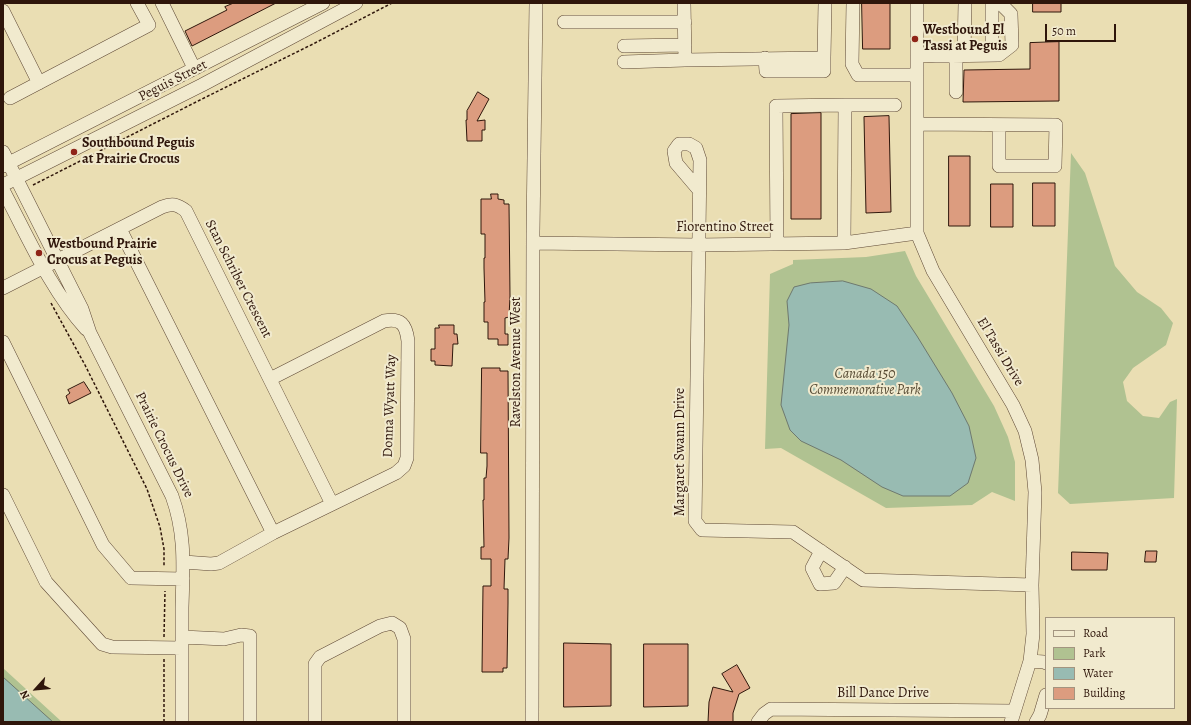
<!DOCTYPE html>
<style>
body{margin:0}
#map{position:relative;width:1191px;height:725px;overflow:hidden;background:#eadeb3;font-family:Alegreya,serif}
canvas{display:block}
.frame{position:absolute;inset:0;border:4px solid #2f160b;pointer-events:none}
.legend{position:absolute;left:1045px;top:617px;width:130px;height:92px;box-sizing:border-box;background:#f1eace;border:1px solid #a39580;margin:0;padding:5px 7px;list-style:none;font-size:12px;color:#2f160b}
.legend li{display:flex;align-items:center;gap:8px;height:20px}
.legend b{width:20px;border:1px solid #a39580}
.north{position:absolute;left:16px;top:669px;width:40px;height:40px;-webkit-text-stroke:3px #f1eace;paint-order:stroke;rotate:243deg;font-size:11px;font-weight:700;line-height:16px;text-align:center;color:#2f160b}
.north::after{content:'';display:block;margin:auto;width:14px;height:18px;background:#2f160b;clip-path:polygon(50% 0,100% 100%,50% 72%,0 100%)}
.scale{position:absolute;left:1045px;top:24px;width:71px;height:18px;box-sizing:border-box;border:2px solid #2f160b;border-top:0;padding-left:5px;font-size:12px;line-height:14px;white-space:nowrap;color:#2f160b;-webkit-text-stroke:3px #f1eace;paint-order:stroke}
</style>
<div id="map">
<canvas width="1191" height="725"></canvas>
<div class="frame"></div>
<ul class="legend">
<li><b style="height:5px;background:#f1eace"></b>Road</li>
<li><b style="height:11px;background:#b0c291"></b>Park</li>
<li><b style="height:11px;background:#98bbb2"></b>Water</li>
<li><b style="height:11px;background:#dc9c7f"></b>Building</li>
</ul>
<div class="north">N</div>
<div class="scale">50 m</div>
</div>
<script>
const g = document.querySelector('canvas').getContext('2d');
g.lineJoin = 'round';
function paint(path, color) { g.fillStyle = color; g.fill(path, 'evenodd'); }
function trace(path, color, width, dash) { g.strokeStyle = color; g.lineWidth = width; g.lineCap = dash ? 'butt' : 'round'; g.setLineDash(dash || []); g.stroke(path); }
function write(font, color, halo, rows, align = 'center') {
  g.font = font + ' Alegreya,serif'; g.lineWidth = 4; g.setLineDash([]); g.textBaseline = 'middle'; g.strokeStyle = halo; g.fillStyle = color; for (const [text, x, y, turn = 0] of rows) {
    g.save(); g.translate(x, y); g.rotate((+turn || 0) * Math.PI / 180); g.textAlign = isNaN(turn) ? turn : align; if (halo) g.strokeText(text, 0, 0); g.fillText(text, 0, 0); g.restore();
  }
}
paint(new Path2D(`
 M1071 153 1085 173 1115 266 1137 292 1161 308 1173 323 1166 345 1133 368 1123 382 1127 401 1143 416 1159 418 1170 402 1177 399 1174 498 1070 504 1058 493Z
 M905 251 916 276 994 406 1008 437 1015 462V501L992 492 972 505 886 508 781 448 765 449 770 274 793 264V260L866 257Z
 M3 668 62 722H3Z`), '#b0c291');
const water = new Path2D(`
 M843 281 871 289 897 306 917 336 952 393 969 426 976 458 968 483 950 496H903L882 487 841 460 801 441 790 430 781 405 789 325 787 301 794 287 810 283Z
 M3 677 53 722H3Z`);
paint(water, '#98bbb2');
trace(water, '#6e796f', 1);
const building = new Path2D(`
 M234 3H276L192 46 185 31 227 10 225 7Z
 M862 3H890V49H863Z
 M1033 3H1061V12H1033Z
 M1059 42V101L963 102 964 70 1030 69V43Z
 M478 92 489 99 477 121 485 120V130H482V141H467L466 120H467V111Z
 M821 113V219H791V114Z
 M889 116 891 212 866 213 864 117Z
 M949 156H970V226H949Z
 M1033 183H1055V226H1033Z
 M991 184H1013V227H991Z
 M491 194H498V199L504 200V204H509L510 296 509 317 505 318V334H508V345H498V339H488V322H484V302H485L484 268V258H485V234H481V199H491Z
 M439 325H454V334H457L458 344H453L452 366 435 365V361H431V349H435V328H439Z
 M482 368H500V371H508L509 538 508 559H505L504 589H508V603L507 668H503V672H482L483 586H491V559H481V547H484L483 500H484V478H486L487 466V453H481Z
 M84 382 91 393 69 404 66 396 70 393 68 390Z
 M1146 551H1157L1156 562H1145Z
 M1072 552 1108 553 1107 570H1072Z
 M564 643 611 644V706L564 707Z
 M644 644H688V706L644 707Z
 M737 665 750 688 739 694 733 713V722H708L709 702 713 687 733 692 722 674Z`);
paint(building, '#dc9c7f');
trace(building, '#2f160b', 1);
const minor = new Path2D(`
 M162 3 194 68
 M853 3 852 64 858 75H917
 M917 3V233L933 271 1013 405 1025 431 1032 460 1035 492 1032 585 1033 634 1030 661 1011 722
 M3 11 39 83
 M564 22H685
 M624 46 685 45
 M917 55 936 56 999 55 1012 45 1011 14 1000 3
 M992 55V3
 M956 56V92
 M964 56 965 3
 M765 58 766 71H824V58
 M685 60 824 58 825 3
 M624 62 685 60 684 3
 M10 98 149 25 137 3
 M845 105H895
 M918 124C964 124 1010 125 1056 125L1055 166H999V125
 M3 152 82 309 90 333 172 496C186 535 183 567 182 608 182 646 182 684 182 722
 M3 166 323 3
 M3 185 202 85 356 3
 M3 190C28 237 50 289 86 329
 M699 190 676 163 674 151 679 144H689L696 148 700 160 695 521 702 530 793 532 863 580 1032 585
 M120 229 273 533
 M533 243 698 245 844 243 917 233
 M777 244 776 106 845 105 844 243
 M3 288 162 207C172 203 177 204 186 211L332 504
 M3 342 103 545 131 578 183 579
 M3 495 46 582 102 644 112 647 182 648
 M821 551 812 568 820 584 834 583 845 567
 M184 562 211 564 219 563 273 533 396 473 404 466 407 458 408 341C406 324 401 318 384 321L270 379
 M182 637 224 639 241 635 250 636V722
 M1030 661 1044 662 1046 663
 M315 722V664L320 657 380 626 392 623 400 628 404 639V722
 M532 722 533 233 536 3
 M758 722 764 714 771 709 1014 711
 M1036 722 1040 715 1046 695`);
trace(minor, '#5e4835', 14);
trace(new Path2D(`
 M33 185 202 99 315 43 392 3
 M51 303 85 365 147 489 160 527 164 549V567
 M164 637 165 591
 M164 722V659`), '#2f160b', 1.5, [3, 2]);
trace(minor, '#f1eace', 13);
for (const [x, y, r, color] of [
 [915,39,4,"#8f2418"],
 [74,152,4,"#8f2418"],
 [39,253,4,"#8f2418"]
]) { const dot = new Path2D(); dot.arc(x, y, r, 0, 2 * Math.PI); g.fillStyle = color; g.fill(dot); trace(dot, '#f1eace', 1.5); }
write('bold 14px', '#2f160b', '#f1eace', [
 ["Westbound El",923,31],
 ["Tassi at Peguis",923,47],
 ["Southbound Peguis",82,144],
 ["at Prairie Crocus",82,160],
 ["Westbound Prairie",47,245],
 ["Crocus at Peguis",47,261]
], 'left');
write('14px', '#2f160b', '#f1eace', [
 ["Peguis Street",173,81,-27],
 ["Fiorentino Street",725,228],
 ["Stan Schriber Crescent",238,279,63],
 ["El Tassi Drive",1000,352,59],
 ["Ravelston Avenue West",517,362,-90],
 ["Donna Wyatt Way",390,406,-88],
 ["Prairie Crocus Drive",164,445,64],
 ["Margaret Swann Drive",681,452,-90],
 ["Bill Dance Drive",883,694]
]);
write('italic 14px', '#564a33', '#f1eace', [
 ["Canada 150",865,375],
 ["Commemorative Park",865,391]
]);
</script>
